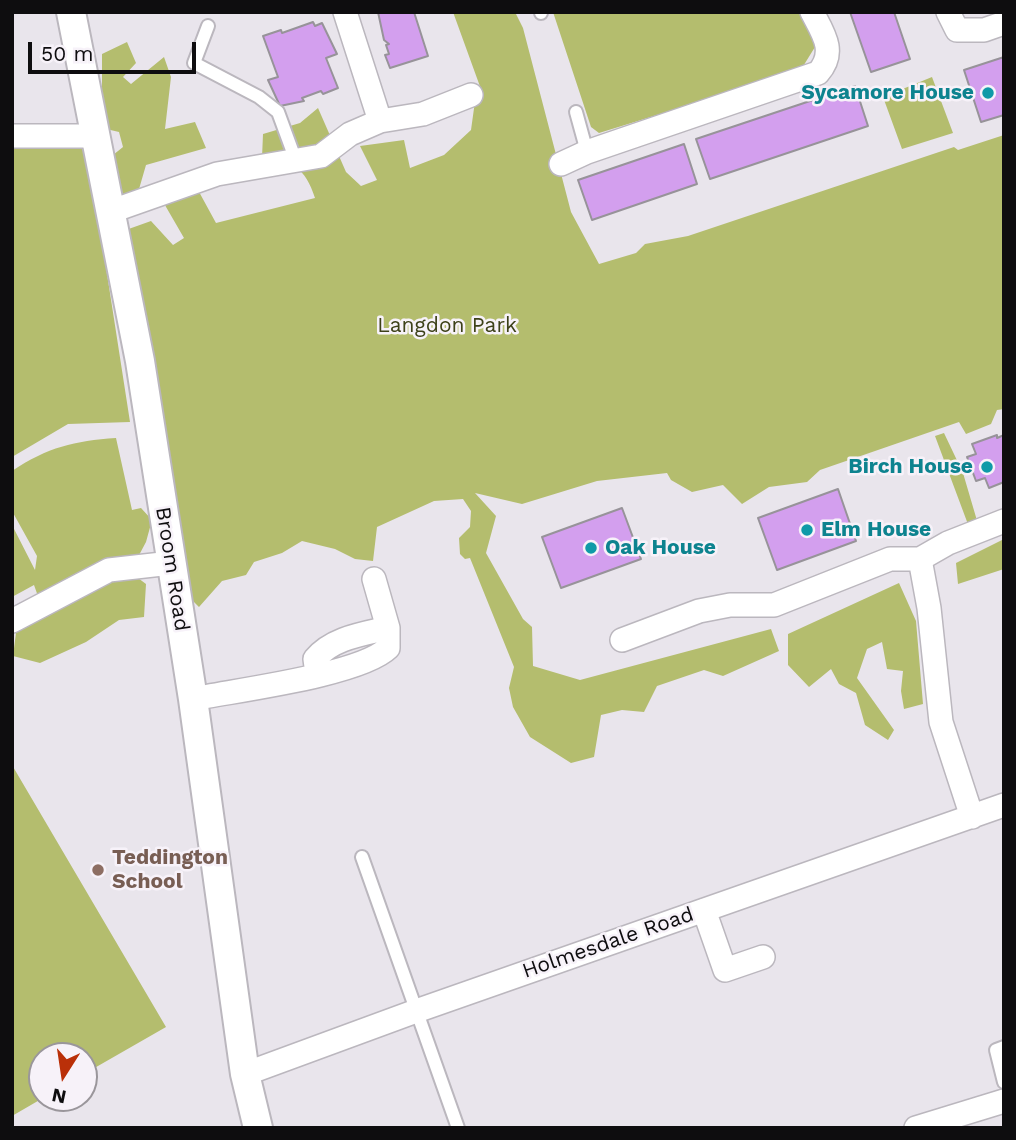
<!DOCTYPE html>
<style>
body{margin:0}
#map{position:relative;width:1016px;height:1140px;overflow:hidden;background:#e9e5ec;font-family:"Work Sans",sans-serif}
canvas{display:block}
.frame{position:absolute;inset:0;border:14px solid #0e0d0f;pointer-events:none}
.north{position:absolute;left:28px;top:1042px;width:70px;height:70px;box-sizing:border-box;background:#f7f2f9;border:2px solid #9a969b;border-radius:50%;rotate:192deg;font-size:19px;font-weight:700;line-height:28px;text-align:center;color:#0e0d0f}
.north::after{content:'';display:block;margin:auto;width:24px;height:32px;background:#ba3009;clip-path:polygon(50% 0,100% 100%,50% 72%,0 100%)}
.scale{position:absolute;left:28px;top:42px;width:168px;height:32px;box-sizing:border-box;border:4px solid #0e0d0f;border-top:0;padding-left:9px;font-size:21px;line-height:24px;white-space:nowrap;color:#0e0d0f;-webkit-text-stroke:5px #f7f2f9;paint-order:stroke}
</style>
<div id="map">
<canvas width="1016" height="1140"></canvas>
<div class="frame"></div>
<div class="north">N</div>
<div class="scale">50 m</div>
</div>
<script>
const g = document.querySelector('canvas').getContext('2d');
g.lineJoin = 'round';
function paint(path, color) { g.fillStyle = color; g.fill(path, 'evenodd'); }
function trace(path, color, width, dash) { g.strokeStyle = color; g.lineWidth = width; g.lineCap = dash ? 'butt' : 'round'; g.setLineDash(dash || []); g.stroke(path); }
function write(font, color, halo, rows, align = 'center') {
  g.font = font + ' "Work Sans",sans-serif'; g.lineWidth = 5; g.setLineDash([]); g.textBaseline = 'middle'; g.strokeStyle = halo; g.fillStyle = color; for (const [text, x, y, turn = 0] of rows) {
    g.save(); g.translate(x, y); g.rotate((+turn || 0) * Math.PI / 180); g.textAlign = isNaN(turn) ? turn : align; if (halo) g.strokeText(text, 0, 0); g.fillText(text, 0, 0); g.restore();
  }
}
paint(new Path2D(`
 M453 12H515L523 28 571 212 599 264 636 253 645 244 688 236 954 147 958 150 1004 135V409L997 410 991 424 966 434 959 422 820 470 807 482 769 487 742 504 723 485 692 492 671 480 667 473 597 481 522 504 475 493 496 516 486 553 523 619 532 627 533 666 580 680 771 629 779 651 723 676 704 670 657 686 644 712 622 710 601 715 594 757 571 763 530 737 513 707 509 688 514 667 470 558 465 559 460 554 459 538 470 527 471 511 463 499 434 501 377 527 373 561 355 559 335 549 302 541 282 553 254 562 246 575 222 581 199 607 185 593 123 231 151 221 173 245 184 238 162 200 198 190 216 223 315 198C305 167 293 162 262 158L263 134 300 123 318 108 346 172 361 186 377 180 360 146 404 140 410 168 444 155 471 130 476 94 482 92Z
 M553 12H802L815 47 802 68 780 77 599 133 591 127Z
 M127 42 136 63 123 77 131 84 164 57 171 77 165 129 195 122 206 148 146 165 137 196 115 198 108 159 123 147 119 132 102 128V54Z
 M932 77 953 133 902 149 883 97Z
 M12 145H87L130 422 68 424 12 457Z
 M944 433 963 473 978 524 969 527 935 436Z
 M116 438 132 510 141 508 152 520 146 542 130 572 146 584 144 617 119 620 86 642 40 663 13 656 16 633 39 599 34 585 12 597V525L35 570 37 556 12 511V471C48 447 74 441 116 438Z
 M1004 539V569L958 584 956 563Z
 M899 583 916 621 923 704 904 709 901 691 903 671 887 669 882 642 867 649 857 678 894 730 888 740 865 725 856 693 839 684 831 669 809 687 788 665V634Z
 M12 765 166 1027 84 1074V1056H42L43 1098 12 1116Z`), '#b4bd6e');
const building = new Path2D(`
 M378 12H414L428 56 390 68 385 55 389 54 386 45 389 44 384 40Z
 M850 12H894L910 59 871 72Z
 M313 22 315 26 322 23 337 54 326 58 338 88 323 94 321 91 302 98 304 101 280 106 268 80 278 77 263 36 281 30 282 33Z
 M1004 57V115L981 122 964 70Z
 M855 86 868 126 710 179 696 139Z
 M684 144 697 184 592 220 578 180Z
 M997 435V438L1004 435V482L989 488 985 478 976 481 967 457 976 454 972 444Z
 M838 489 856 541 777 570 758 518Z
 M622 508 641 559 561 588 542 537Z`);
paint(building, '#d39fee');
trace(building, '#979399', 2);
const service = new Path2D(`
 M541 12V13
 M208 26 194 63 259 97 278 112 296 161
 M576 112 587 152
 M362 857 458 1128
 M1004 1047 996 1050 1004 1082`);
const minor = new Path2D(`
 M345 12 380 121
 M948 12 957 30H984L1004 23
 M12 136H96
 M561 164 587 152 818 73C837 52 823 33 812 12
 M112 211 217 174 321 156 350 134 380 121 423 114 471 95
 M920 559 929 608 941 722 972 817
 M12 621 109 570 171 563
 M622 640 699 611 730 605H774L890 559H920L948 543 1004 521
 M317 674 315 659C332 638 363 634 388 628
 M193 699C237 690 360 675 388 648V628L374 579
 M704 910 725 970 763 957
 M245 1074 419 1010 1004 805
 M916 1128 1004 1101`);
const tertiary = new Path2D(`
 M71 12 140 361 193 699 245 1074 258 1128`);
trace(service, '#bbb7be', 16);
trace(minor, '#bbb7be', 26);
trace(tertiary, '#bbb7be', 32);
trace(service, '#fff', 12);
trace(minor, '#fff', 23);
trace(tertiary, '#fff', 28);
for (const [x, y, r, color] of [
 [988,93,7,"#0f9aa8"],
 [987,467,7,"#0f9aa8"],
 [807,530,7,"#0f9aa8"],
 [591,548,7,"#0f9aa8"],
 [98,870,7,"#8d6e63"]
]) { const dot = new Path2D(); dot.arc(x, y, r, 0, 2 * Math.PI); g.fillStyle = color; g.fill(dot); trace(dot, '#f7f2f9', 2.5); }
write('bold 21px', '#0d838f', '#f7f2f9', [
 ["Sycamore House",974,93],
 ["Birch House",973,467],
 ["Elm House",821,530,"left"],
 ["Oak House",605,548,"left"]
], 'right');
write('21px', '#3d4119', '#f7f2f9', [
 ["Langdon Park",447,326]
]);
write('21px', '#0e0d0f', '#f7f2f9', [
 ["Broom Road",172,569,81],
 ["Holmesdale Road",608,943,-19]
]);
write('bold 21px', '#785e54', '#f7f2f9', [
 ["Teddington",112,858],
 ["School",112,882]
], 'left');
</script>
